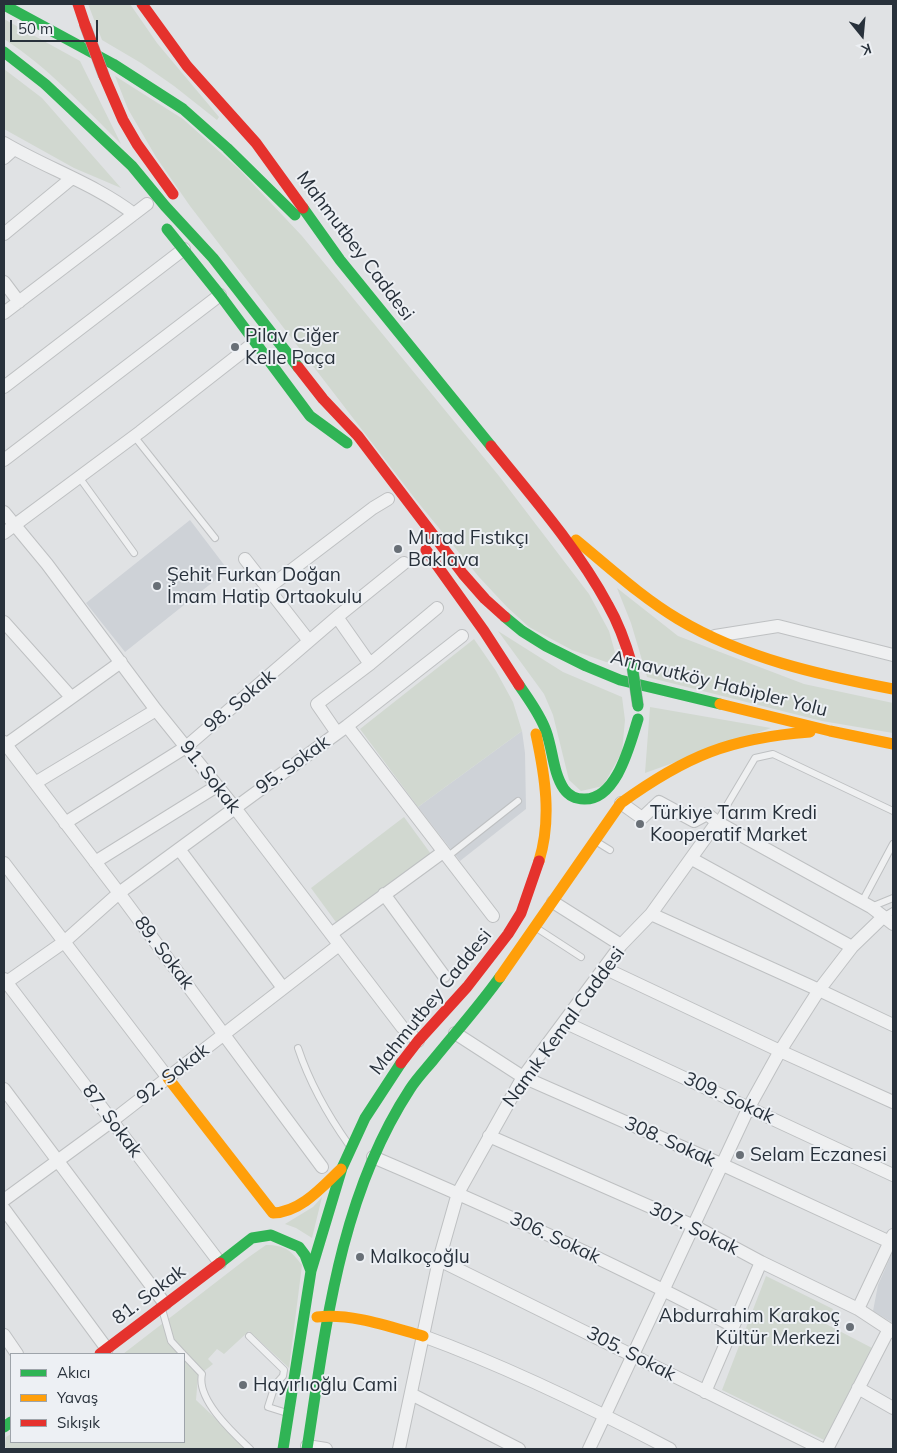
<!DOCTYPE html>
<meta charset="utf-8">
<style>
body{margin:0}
#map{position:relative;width:897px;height:1453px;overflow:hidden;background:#e0e2e4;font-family:Mulish,sans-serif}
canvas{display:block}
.frame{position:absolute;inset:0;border:5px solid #28313b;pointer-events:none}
.legend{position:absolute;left:10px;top:1353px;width:175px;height:90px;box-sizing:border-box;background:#edf0f4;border:1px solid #9ea4aa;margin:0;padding:6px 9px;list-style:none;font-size:15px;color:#28313b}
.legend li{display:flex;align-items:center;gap:10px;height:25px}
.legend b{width:25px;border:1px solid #9ea4aa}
.north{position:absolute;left:837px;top:10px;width:50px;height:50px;-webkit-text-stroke:4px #edf0f4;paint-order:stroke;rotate:163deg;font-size:14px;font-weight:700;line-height:20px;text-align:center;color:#28313b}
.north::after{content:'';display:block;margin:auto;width:18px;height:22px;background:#28313b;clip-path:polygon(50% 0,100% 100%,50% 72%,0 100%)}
.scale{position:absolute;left:10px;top:20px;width:88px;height:22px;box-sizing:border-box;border:2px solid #28313b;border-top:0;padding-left:6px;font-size:15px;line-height:18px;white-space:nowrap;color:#28313b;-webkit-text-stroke:4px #edf0f4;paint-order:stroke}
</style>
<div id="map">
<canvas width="897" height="1453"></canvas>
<div class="frame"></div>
<ul class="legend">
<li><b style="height:6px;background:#30b455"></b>Akıcı</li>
<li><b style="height:6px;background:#ff9f0a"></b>Yavaş</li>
<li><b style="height:6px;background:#e5322d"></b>Sıkışık</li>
</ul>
<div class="north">K</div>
<div class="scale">50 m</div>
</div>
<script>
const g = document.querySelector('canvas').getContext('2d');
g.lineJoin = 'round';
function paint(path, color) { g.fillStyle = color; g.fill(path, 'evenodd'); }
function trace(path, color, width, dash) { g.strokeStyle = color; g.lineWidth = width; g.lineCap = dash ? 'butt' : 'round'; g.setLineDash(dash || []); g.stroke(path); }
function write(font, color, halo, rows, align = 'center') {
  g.font = font + ' Mulish,sans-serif'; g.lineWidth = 4; g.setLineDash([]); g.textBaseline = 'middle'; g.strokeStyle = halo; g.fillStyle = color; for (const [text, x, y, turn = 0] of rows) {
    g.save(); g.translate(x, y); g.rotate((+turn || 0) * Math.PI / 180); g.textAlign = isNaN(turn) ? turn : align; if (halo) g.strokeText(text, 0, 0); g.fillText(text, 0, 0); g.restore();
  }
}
paint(new Path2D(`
 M190 520 228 570 125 652 86 603Z
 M522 731 525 753 526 809 460 861 418 807Z
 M893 1251V1323L873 1311 878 1285Z`), '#ced2d7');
paint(new Path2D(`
 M88 4H130L157 43 219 117 217 120 174 86 141 63 102 40Z
 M4 19 80 61 121 144C84 107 48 67 4 39Z
 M4 69 42 98 121 188 74 168 4 129Z
 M115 76 183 119 239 169 302 236 499 476 589 594 609 631 618 663 606 662 572 650 529 627 507 607 479 577 416 500 190 206 156 157 128 109Z
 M617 588 678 636 804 684 893 703V733L822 721 647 677 631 623Z
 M498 631 563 672 622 697 625 720 622 752 603 786 581 791 569 780 553 715 544 694Z
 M474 639 496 671 513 702 522 731 418 807 360 729Z
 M650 707 771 728 645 773Z
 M404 817 431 854 338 925 311 888Z
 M322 1197 312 1238 296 1228 285 1224 313 1207Z
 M266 1245C286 1245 291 1251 302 1265L289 1368 249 1331 224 1354 217 1349 208 1359 213 1364 198 1376 196 1400 248 1449H7L5 1446 6 1437 11 1434V1442H184V1354H123L246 1259Z
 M766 1276 833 1309 826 1324 872 1348 824 1440 722 1390Z`), '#d1d8d0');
const lane = new Path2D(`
 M134 436 215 538
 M79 477 134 553
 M717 822 755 758 773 754 893 811
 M597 842 610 850
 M447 857 518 801
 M862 902 893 844
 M871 907 893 898
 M883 917 893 911
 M538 929 581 957
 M298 1048C310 1084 327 1114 349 1145
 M162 1309 171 1341 183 1354
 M249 1336 284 1370 283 1376 275 1385 268 1407 287 1413
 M184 1355 202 1374C196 1399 233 1433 250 1449`);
const street = new Path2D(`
 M4 143C46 168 95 184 134 214
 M4 158 14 149
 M4 234 72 178
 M4 282 19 302
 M4 313 147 204
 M4 387 184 249
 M4 460 220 295
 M4 512 47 564 156 710 235 808 402 1027 418 1041
 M4 533 140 432 255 342
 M245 559 309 641
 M268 588 373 508 388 499
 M337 617 370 664 437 608
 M4 622 71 697
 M715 636 778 626 893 655
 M347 726 493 916
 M337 733 317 704 370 664
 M4 742 119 893 322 1167
 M4 746 121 662
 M35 783 156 710
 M621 803 642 818 659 802 694 821 707 814 717 822
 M65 823 186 747 337 617 404 563
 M179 849 283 988
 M692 859 852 947
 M95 862 217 786
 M4 863 168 1078
 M384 894 444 976
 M553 902 621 945
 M651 914 819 990 893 1025
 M331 934 443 852
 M604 968 780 1051 893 1102
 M4 979 220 1263
 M4 984 64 942 119 893 347 726 462 636
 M564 1022 893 1175
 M455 1033 523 1077 723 1165 890 1242
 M4 1089 165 1304
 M489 1136 694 1226 761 1262 858 1309 893 1332
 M373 1157C495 1209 616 1264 733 1326
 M4 1200 112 1121 339 945
 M4 1209 107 1349
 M439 1260 822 1449
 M858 1309 893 1235
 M4 1335 17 1354
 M423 1336C508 1367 590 1407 670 1449
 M858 1388 893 1408
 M705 1392 761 1262
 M411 1394 519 1449
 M307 1446 326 1449
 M399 1449 439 1260 458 1193 523 1077 621 945 651 914 717 822 871 907 893 924
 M589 1449 749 1107 780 1051 819 990 852 947 883 917
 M827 1449 889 1329`);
trace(lane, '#bec0c2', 8);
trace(street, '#bec0c2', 14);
trace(lane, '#eff0f1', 6);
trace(street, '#eff0f1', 12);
trace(new Path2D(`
 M4 5 113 64 183 109 227 148 295 215
 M4 52 45 84 132 166 165 206 213 258 298 367
 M303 208 340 260 491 446
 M167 229 220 295 310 416 347 443
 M505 617 522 631 546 646 586 666 620 680 720 704
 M519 685C529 700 540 714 546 731 553 750 553 773 564 789 569 796 575 799 584 799 617 800 630 744 638 719
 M220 1263 252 1238 271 1235 299 1247 305 1255 311 1271
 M4 1427 11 1422
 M283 1449 311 1271 342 1168 365 1118 401 1063
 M307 1449C326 1325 340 1196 410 1089 417 1078 426 1069 434 1059 456 1032 480 1005 500 977`), '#30b455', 11);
trace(new Path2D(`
 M576 540C609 567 641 597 678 619 743 658 819 675 893 689
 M720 704 830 731 893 744
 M536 734C545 776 552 819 539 861
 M621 803C686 756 730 738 810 732
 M500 977 621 803
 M168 1078 273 1213C301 1212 322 1187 341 1169
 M317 1317C352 1313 390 1327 423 1336`), '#ff9f0a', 11);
trace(new Path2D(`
 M78 4 85 25
 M142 4 187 66 256 143 303 208
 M104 76 123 120 137 144 173 194
 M298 367 323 399 358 436 463 574 485 599 505 617
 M491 446C531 495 578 549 608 605 619 624 626 644 632 665
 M426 550 484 631 519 685
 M401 1063 418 1041 467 987 508 934 521 913 539 861
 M100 1354 220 1263`), '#e5322d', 11);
const fastBridge = new Path2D(`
 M632 665 638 706`);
const jamBridge = new Path2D(`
 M85 25 104 76`);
trace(fastBridge, '#b2b5b8', 12, []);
trace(jamBridge, '#b2b5b8', 12, []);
trace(fastBridge, '#30b455', 11);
trace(jamBridge, '#e5322d', 11);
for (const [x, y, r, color] of [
 [235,347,5,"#686f76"],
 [398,549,5,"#686f76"],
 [157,586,5,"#686f76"],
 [640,824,5,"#686f76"],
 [740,1155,5,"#686f76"],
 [360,1257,5,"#686f76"],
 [850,1327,5,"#686f76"],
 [243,1385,5,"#686f76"]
]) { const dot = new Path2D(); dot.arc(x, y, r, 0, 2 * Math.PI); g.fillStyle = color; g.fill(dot); trace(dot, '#edf0f4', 2); }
write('19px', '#28313b', '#edf0f4', [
 ["Mahmutbey Caddesi",355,246,53],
 ["Arnavutköy Habipler Yolu",719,684,14],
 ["98. Sokak",240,701,-40],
 ["95. Sokak",293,765,-36],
 ["91. Sokak",210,777,52],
 ["89. Sokak",164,953,53],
 ["Mahmutbey Caddesi",431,1002,-51],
 ["Namık Kemal Caddesi",564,1027,-54],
 ["92. Sokak",173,1074,-38],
 ["309. Sokak",729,1098,25],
 ["87. Sokak",112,1121,53],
 ["308. Sokak",670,1142,24],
 ["307. Sokak",694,1229,26],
 ["306. Sokak",555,1238,25],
 ["81. Sokak",149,1295,-37],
 ["305. Sokak",631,1354,27]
]);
write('19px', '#28313b', '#edf0f4', [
 ["Pilav Ciğer",245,336],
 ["Kelle Paça",245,358],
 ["Murad Fıstıkçı",408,538],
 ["Baklava",408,560],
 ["Şehit Furkan Doğan",167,575],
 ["İmam Hatip Ortaokulu",167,597],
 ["Türkiye Tarım Kredi",650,813],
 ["Kooperatif Market",650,835],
 ["Selam Eczanesi",750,1155],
 ["Malkoçoğlu",370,1257],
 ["Abdurrahim Karakoç",840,1316,"right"],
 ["Kültür Merkezi",840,1338,"right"],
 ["Hayırlıoğlu Cami",253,1385]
], 'left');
</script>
